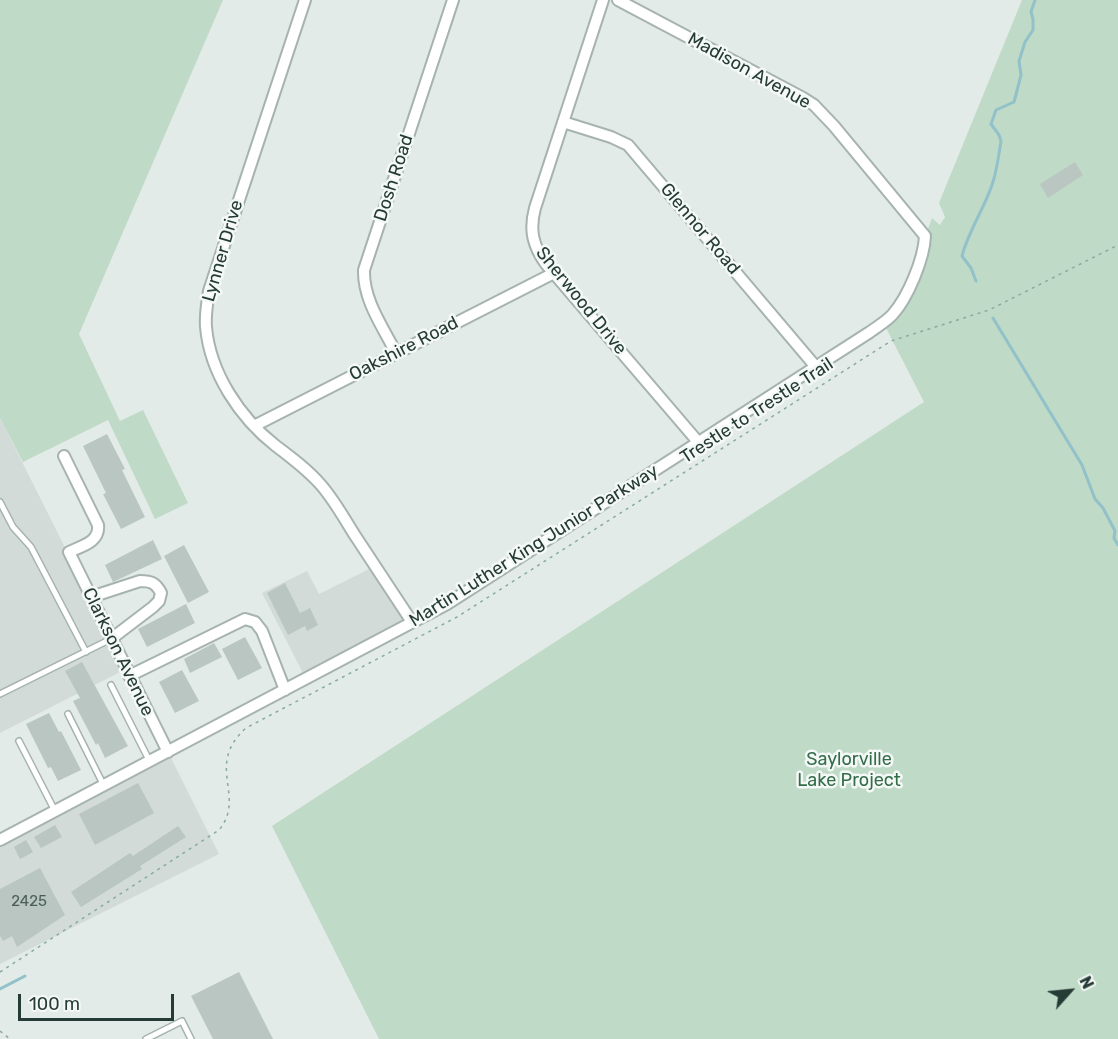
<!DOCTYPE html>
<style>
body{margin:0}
#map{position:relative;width:1118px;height:1039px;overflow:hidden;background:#e3ebe8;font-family:Rubik,sans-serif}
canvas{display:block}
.north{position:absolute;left:1040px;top:961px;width:60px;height:60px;-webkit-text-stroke:4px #f4f8f6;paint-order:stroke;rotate:63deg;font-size:16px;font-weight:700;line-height:24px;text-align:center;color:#253b35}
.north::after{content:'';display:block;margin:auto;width:21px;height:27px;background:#253b35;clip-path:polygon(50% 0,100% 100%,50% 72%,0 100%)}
.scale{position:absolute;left:18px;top:994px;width:156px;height:27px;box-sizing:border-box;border:3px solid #253b35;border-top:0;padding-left:8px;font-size:18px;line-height:21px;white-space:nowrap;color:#253b35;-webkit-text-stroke:4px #f4f8f6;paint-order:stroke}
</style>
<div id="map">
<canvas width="1118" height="1039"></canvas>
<div class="north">N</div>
<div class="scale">100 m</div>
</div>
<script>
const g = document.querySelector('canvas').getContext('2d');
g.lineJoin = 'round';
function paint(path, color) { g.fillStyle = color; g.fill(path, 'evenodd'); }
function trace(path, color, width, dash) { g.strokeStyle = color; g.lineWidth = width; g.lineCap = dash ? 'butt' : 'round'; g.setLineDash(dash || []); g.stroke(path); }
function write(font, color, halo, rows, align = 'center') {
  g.font = font + ' Rubik,sans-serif'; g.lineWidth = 5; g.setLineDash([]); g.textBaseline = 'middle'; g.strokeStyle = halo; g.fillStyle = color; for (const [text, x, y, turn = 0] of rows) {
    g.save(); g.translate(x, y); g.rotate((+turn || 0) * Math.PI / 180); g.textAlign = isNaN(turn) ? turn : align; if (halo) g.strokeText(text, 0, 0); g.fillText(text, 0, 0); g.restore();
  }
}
paint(new Path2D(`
 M0 418 126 669 0 733Z
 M375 566 412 622 306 679 262 593 307 571 319 594Z
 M168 752 219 854 0 964V840Z`), '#d2dbd7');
paint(new Path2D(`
 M0 0H223L79 334 120 421 143 410 188 503 155 519 108 420 23 462 0 418Z
 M1022 0H1118V1039H379L272 826 924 402 883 322 901 303 932 218 940 225 945 217 939 203Z`), '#bfdac6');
trace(new Path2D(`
 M976 281 971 268 962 256C969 229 985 208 993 182 997 169 999 154 1001 141L999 135 991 124 996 110 1014 102 1021 75 1019 61 1025 42 1033 30V19L1031 12 1035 0
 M993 318 1082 465 1095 499 1103 508 1115 531 1114 538 1118 545
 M0 989 25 976`), '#92c1ca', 3);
paint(new Path2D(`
 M1075 162 1083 175 1048 198 1040 184Z
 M107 434 125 469 122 470 145 517 121 529 103 494 106 493 83 446Z
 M153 540 162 559 113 582 105 565Z
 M184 545 209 592 188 603 164 556Z
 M285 583 300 613 310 608 318 625 307 631 305 626 288 635 267 593Z
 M186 604 195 623 147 647 138 629Z
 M245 637 262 668 238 680 222 649Z
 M214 643 222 657 190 673 184 659Z
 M82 662 128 746 105 758 98 743 96 745 73 701 80 698 65 671Z
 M182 670 199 701 175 713 159 682Z
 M49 713 59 732 61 731 81 770 58 781 51 767 48 768 26 724Z
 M138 783 154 813 95 845 79 814Z
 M55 825 62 837 41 848 34 837Z
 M178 826 186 837 140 866 142 869 81 907 71 892 130 853 133 856Z
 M26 840 33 852 20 859 14 847Z
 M40 868 65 915 17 947 12 936 3 941 0 936V889Z
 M239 972 273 1039H213L191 996Z`), '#b9c6c1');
const service = new Path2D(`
 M0 502 13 527 31 547 86 652
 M111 685 149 760
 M0 694 111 639
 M68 714 104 786
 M19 741 55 811
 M146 1039 182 1021 191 1039`);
const minor = new Path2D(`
 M305 0 209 291C207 303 205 315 206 327 210 373 240 418 276 446 292 458 308 470 321 485 334 500 344 518 354 534 374 564 393 593 412 622
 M603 0 535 208C529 230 533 246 546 264L699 443
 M563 122 611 137 628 145 816 367
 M396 353C383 327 363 300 364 270L453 0
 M254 426 554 273
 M64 456 98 525C100 542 82 546 69 552L168 752
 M91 597 140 581C151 581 156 583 161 593L159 601 153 607 111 639
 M129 676 245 619 255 622 262 631 285 690
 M0 840 447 604 870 332C878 326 887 321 893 314 908 297 924 259 925 236L834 126 814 105 803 98 618 0`);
trace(service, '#a6b3af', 8);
trace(minor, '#a6b3af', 14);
trace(new Path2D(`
 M0 972 219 830C247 796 204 766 246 728L457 617 891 341 989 310 1118 245
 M0 1031 10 1039`), '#87aba0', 1.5, [3, 4.5]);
trace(service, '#fff', 5);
trace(minor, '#fff', 10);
write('15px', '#4a5e58', null, [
 ["2425",29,902]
]);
write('18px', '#253b35', '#f4f8f6', [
 ["Madison Avenue",749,71,29],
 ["Dosh Road",394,178,-72],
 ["Glennor Road",700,229,50],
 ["Lynner Drive",223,251,-74],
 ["Sherwood Drive",581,301,51],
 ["Oakshire Road",404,349,-27],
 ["Trestle to Trestle Trail",757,411,-33],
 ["Martin Luther King Junior Parkway",534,546,-32],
 ["Clarkson Avenue",118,652,64]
]);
write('18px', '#346d4a', '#f4f8f6', [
 ["Saylorville",849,760],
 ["Lake Project",849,781]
]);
</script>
